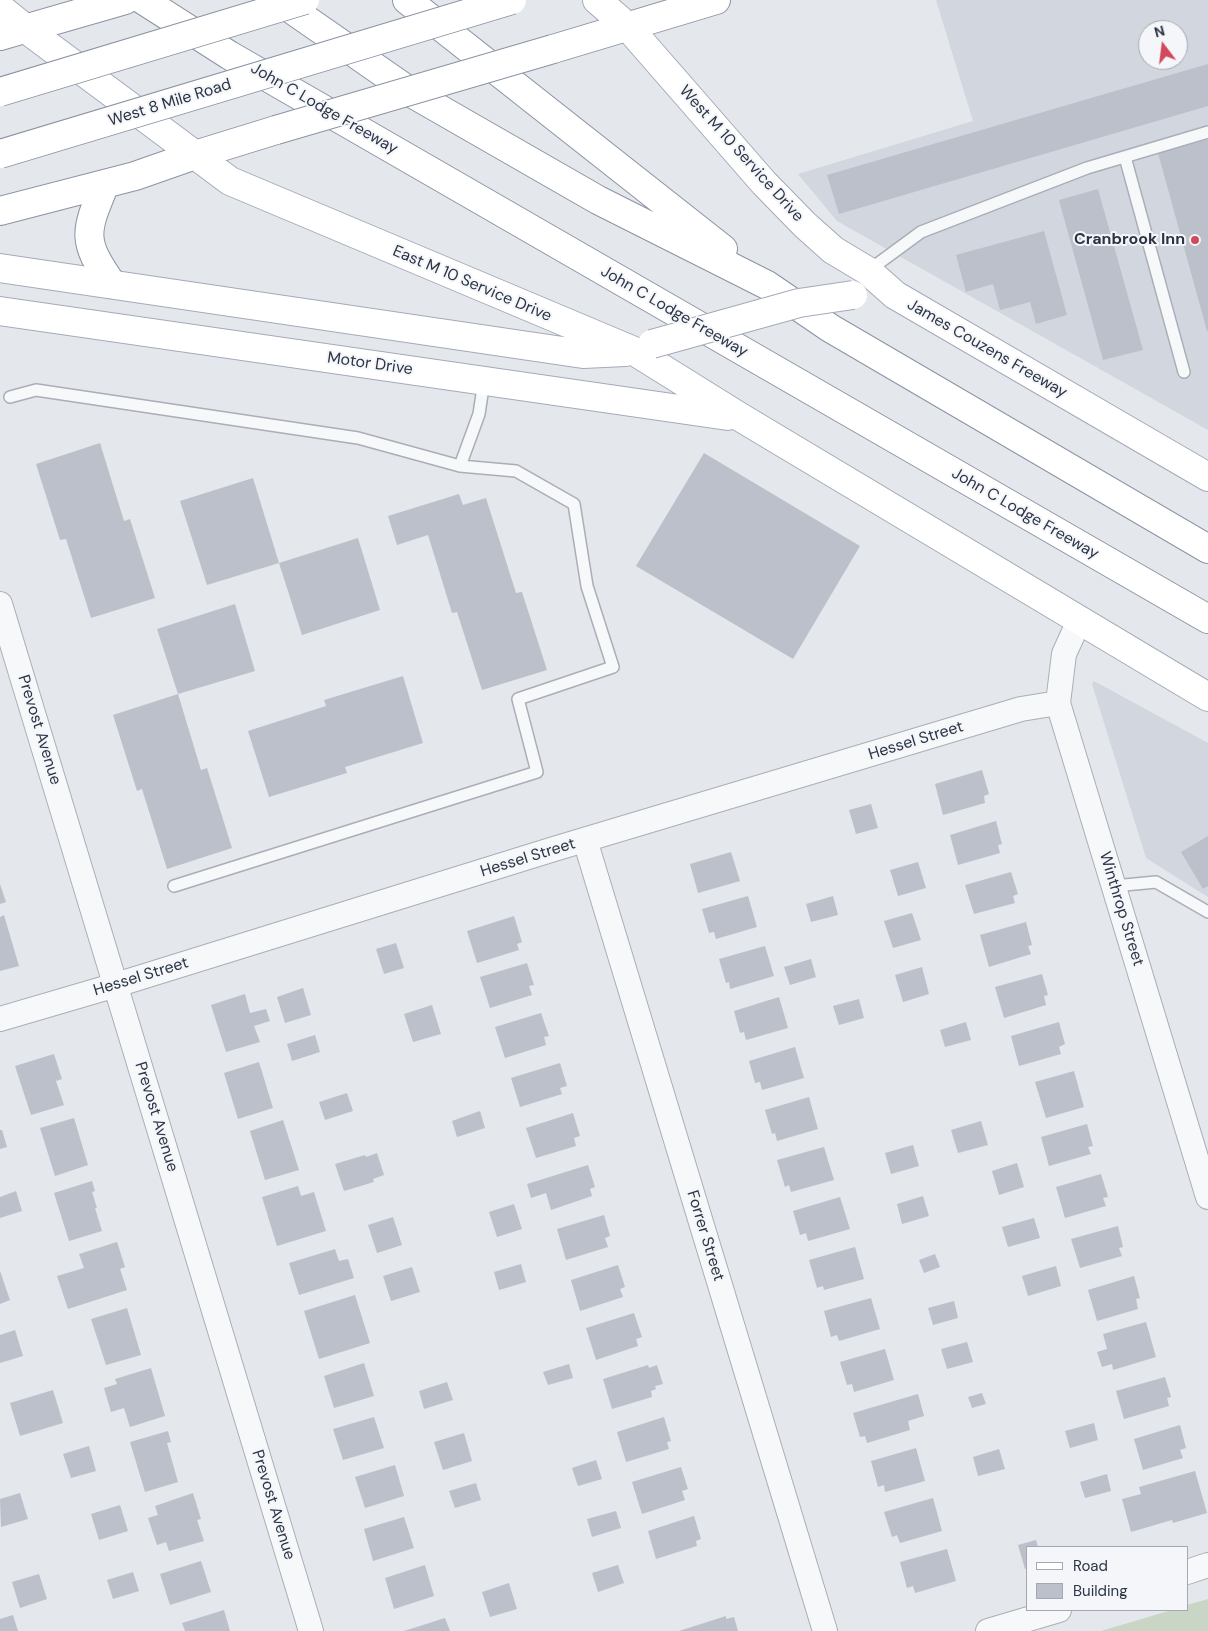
<!DOCTYPE html>
<style>
body{margin:0}
#map{position:relative;width:1208px;height:1631px;overflow:hidden;background:#e4e7ec;font-family:"DM Sans",sans-serif}
canvas{display:block}
.legend{position:absolute;left:1026px;top:1546px;width:162px;height:65px;box-sizing:border-box;background:#f4f6f9;border:1px solid #a4a8b1;margin:0;padding:6px 9px;list-style:none;font-size:15px;color:#2b3445}
.legend li{display:flex;align-items:center;gap:10px;height:25px}
.legend b{width:25px;border:1px solid #a4a8b1}
.north{position:absolute;left:1138px;top:20px;width:50px;height:50px;box-sizing:border-box;background:#f4f6f9;border:1px solid #a4a8b1;border-radius:50%;rotate:345deg;font-size:14px;font-weight:700;line-height:20px;text-align:center;color:#2b3445}
.north::after{content:'';display:block;margin:auto;width:18px;height:22px;background:#d1495b;clip-path:polygon(50% 0,100% 100%,50% 72%,0 100%)}
</style>
<div id="map">
<canvas width="1208" height="1631"></canvas>
<ul class="legend">
<li><b style="height:6px;background:#fff"></b>Road</li>
<li><b style="height:14px;background:#bbc0ca"></b>Building</li>
</ul>
<div class="north">N</div>
</div>
<script>
const g = document.querySelector('canvas').getContext('2d');
g.lineJoin = 'round';
function paint(path, color) { g.fillStyle = color; g.fill(path, 'evenodd'); }
function trace(path, color, width, dash) { g.strokeStyle = color; g.lineWidth = width; g.lineCap = dash ? 'butt' : 'round'; g.setLineDash(dash || []); g.stroke(path); }
function write(font, color, halo, rows, align = 'center') {
  g.font = font + ' "DM Sans",sans-serif'; g.lineWidth = 4; g.setLineDash([]); g.textBaseline = 'middle'; g.strokeStyle = halo; g.fillStyle = color; for (const [text, x, y, turn = 0] of rows) {
    g.save(); g.translate(x, y); g.rotate((+turn || 0) * Math.PI / 180); g.textAlign = isNaN(turn) ? turn : align; if (halo) g.strokeText(text, 0, 0); g.fillText(text, 0, 0); g.restore();
  }
}
paint(new Path2D(`
 M936 0H1208V430L837 221 798 174 973 121ZM1148 30H1178V60H1148Z
 M1094 681 1208 743V897L1146 858 1092 684Z`), '#d2d6de');
paint(new Path2D(`
 M1208 1599V1631H1101L1172 1610H1187V1605Z`), '#c9d6c5');
paint(new Path2D(`
 M1208 64V106L839 214 827 175Z
 M1208 139V331H1207L1158 153Z
 M1098 189 1143 350 1103 360 1059 200Z
 M1044 231 1067 315 1036 324 1030 302 1000 310 993 284 966 292 956 255Z
 M100 443 124 521 130 519 155 598 91 618 66 539 60 540 36 464Z
 M704 453 860 546 793 659 636 566Z
 M253 478 279 563 358 538 380 610 302 635 279 563 207 585 180 501Z
 M459 494 463 505 486 498 516 593 522 592 547 670 482 690 457 612 452 613 428 535 397 545 388 516Z
 M235 604 255 671 178 694 157 629Z
 M403 676 423 743 345 767 347 773 269 797 248 731 326 706 324 700Z
 M178 694 201 770 207 768 232 848 167 869 142 789 137 791 113 715Z
 M982 770 989 794 984 796 985 803 943 815 935 784Z
 M871 804 878 828 856 834 849 810Z
 M996 821 1002 844 998 845 1000 853 958 865 950 835Z
 M1208 836V886L1203 889 1181 852Z
 M731 852 740 881 698 893 690 864Z
 M918 862 926 888 898 896 890 870Z
 M1011 872 1018 894 1013 896 1015 903 974 914 965 885Z
 M0 884 6 902 0 904Z
 M748 896 757 927 716 939 714 932 709 933 702 909Z
 M833 896 838 915 811 922 806 904Z
 M912 913 921 940 893 948 884 921Z
 M4 915 19 966 0 971V917Z
 M514 916 522 942 517 944 519 950 477 963 467 931Z
 M1026 922 1032 945 1028 946 1031 954 989 967 980 935Z
 M396 943 404 968 384 974 376 949Z
 M765 946 774 976 730 989 729 982 726 983 719 959Z
 M811 959 816 977 790 985 784 967Z
 M527 963 534 985 529 986 532 995 490 1008 480 977Z
 M922 967 929 994 903 1002 895 975Z
 M1042 974 1048 995 1044 996 1046 1005 1004 1018 995 987Z
 M303 988 311 1015 285 1023 277 997Z
 M245 994 250 1013 266 1009 270 1021 254 1026 260 1042 226 1052 211 1005Z
 M779 997 788 1028 746 1040 744 1032 740 1033 734 1011Z
 M859 999 864 1018 839 1025 833 1006Z
 M432 1005 441 1034 413 1042 404 1014Z
 M541 1013 549 1036 544 1037 546 1045 505 1058 495 1027Z
 M966 1022 971 1040 945 1047 940 1030Z
 M1059 1022 1065 1044 1059 1047 1061 1054 1019 1066 1011 1036Z
 M315 1035 320 1052 292 1061 287 1044Z
 M795 1047 804 1078 762 1090 760 1082 755 1083 749 1061Z
 M54 1054 62 1079 56 1081 64 1105 31 1115 15 1066Z
 M259 1062 273 1108 238 1119 224 1073Z
 M560 1063 567 1086 560 1088 562 1094 520 1107 511 1078Z
 M1074 1071 1084 1107 1046 1118 1035 1082Z
 M347 1093 353 1111 325 1120 319 1102Z
 M809 1097 818 1129 777 1141 775 1133 772 1134 765 1110Z
 M480 1111 485 1128 457 1137 452 1121Z
 M573 1113 580 1136 574 1138 576 1146 536 1158 526 1128Z
 M74 1118 88 1165 55 1176 40 1128Z
 M283 1120 299 1170 265 1180 250 1131Z
 M981 1121 988 1145 958 1153 951 1130Z
 M1087 1124 1093 1146 1088 1147 1091 1154 1049 1166 1041 1137Z
 M0 1130H2L7 1147 0 1149Z
 M913 1145 919 1166 891 1174 885 1153Z
 M824 1147 834 1180 791 1192 789 1185 785 1187 777 1160Z
 M377 1153 384 1175 373 1179 374 1182 344 1191 335 1164 365 1155 366 1157Z
 M1017 1163 1024 1187 999 1195 992 1171Z
 M588 1165 595 1187 590 1189 592 1196 551 1210 546 1193 531 1198 527 1184Z
 M1101 1174 1108 1197 1103 1198 1106 1206 1065 1218 1056 1187Z
 M92 1181 95 1191 92 1192 97 1208H95L102 1231 69 1241 54 1193Z
 M298 1186 301 1196 314 1192 326 1231 277 1246 262 1197Z
 M16 1191 22 1211 0 1218V1197Z
 M923 1196 929 1216 902 1224 897 1204Z
 M840 1197 850 1229 808 1241 806 1233 800 1235 793 1211Z
 M514 1204 522 1229 497 1237 489 1212Z
 M604 1215 610 1236 605 1238 608 1247 566 1260 557 1229Z
 M393 1217 402 1245 377 1253 368 1225Z
 M1034 1218 1040 1238 1008 1247 1002 1227Z
 M1118 1226 1123 1247 1119 1248 1122 1256 1080 1268 1071 1239Z
 M117 1242 125 1267 120 1269 127 1290 68 1309 57 1276 84 1268 79 1254Z
 M855 1247 864 1279 824 1290 823 1286 817 1288 809 1260Z
 M335 1249 339 1261 348 1259 354 1278 299 1295 289 1263Z
 M935 1254 940 1267 924 1273 919 1260Z
 M521 1264 526 1282 499 1290 494 1272Z
 M618 1265 625 1287 620 1289 623 1297 580 1311 571 1280Z
 M1056 1266 1061 1286 1028 1296 1022 1276Z
 M412 1267 420 1292 391 1301 383 1276Z
 M0 1271 10 1300 0 1304Z
 M1134 1276 1140 1298 1136 1299 1138 1309 1097 1321 1088 1290Z
 M355 1295 370 1343 319 1359 304 1311Z
 M871 1298 880 1329 839 1341 837 1335 831 1337 824 1311Z
 M954 1301 958 1318 933 1325 928 1308Z
 M127 1308 141 1355 106 1365 91 1319Z
 M634 1313 642 1337 636 1339 638 1346 596 1360 586 1328Z
 M1146 1322 1156 1357 1113 1370 1112 1364 1102 1367 1097 1352 1107 1349 1103 1334Z
 M15 1330 23 1356 0 1363V1335Z
 M967 1342 973 1362 947 1369 941 1349Z
 M885 1349 894 1380 854 1392 852 1384 847 1385 840 1362Z
 M364 1363 374 1396 334 1408 324 1376Z
 M569 1364 573 1378 548 1385 543 1372Z
 M648 1365 649 1368 657 1365 663 1384 655 1386 656 1389 651 1391 652 1397 612 1409 603 1379Z
 M151 1368 165 1416 130 1427 124 1408 111 1412 104 1388 117 1384 115 1379Z
 M1165 1377 1171 1397 1167 1398 1169 1406 1124 1419 1116 1391Z
 M447 1382 453 1400 424 1409 419 1391Z
 M53 1390 63 1423 20 1436 10 1403Z
 M982 1393 986 1404 972 1408 968 1397Z
 M918 1394 924 1416 908 1421 910 1430 867 1443 865 1436 860 1437 853 1413Z
 M374 1417 384 1448 343 1460 333 1429Z
 M664 1417 671 1441 667 1442 669 1449 626 1462 617 1432Z
 M1094 1423 1098 1440 1070 1448 1065 1431Z
 M1180 1425 1186 1448 1180 1450 1183 1458 1143 1470 1134 1439Z
 M168 1431 171 1442 167 1443 178 1482 145 1492 130 1442Z
 M464 1433 472 1461 443 1470 434 1442Z
 M89 1446 96 1471 71 1478 63 1454Z
 M916 1448 925 1481 885 1492 884 1485 878 1487 871 1461Z
 M999 1449 1005 1469 978 1476 973 1457Z
 M596 1460 602 1479 578 1486 572 1468Z
 M395 1465 404 1496 365 1508 355 1477Z
 M681 1467 688 1489 682 1491 685 1500 642 1514 632 1482Z
 M1195 1471 1207 1513 1173 1523 1172 1520 1131 1532 1122 1499 1141 1494 1139 1487Z
 M1107 1474 1111 1491 1085 1498 1080 1482Z
 M476 1483 481 1500 455 1508 449 1491Z
 M20 1493 28 1519 1 1527 0 1499Z
 M193 1493 201 1519 197 1520 204 1541 169 1551 166 1542 157 1545 148 1518 158 1515 155 1506Z
 M933 1498 942 1531 900 1543 897 1535 892 1537 884 1512Z
 M120 1505 128 1531 99 1540 91 1514Z
 M616 1511 621 1528 592 1537 587 1519Z
 M694 1516 701 1539 696 1541 697 1546 656 1559 648 1531Z
 M404 1517 414 1548 373 1561 364 1529Z
 M1036 1540 1038 1547H1027V1569H1025L1018 1545Z
 M947 1549 956 1581 915 1593 913 1586 907 1588 900 1562Z
 M201 1561 211 1592 170 1605 160 1574Z
 M425 1565 434 1596 394 1609 385 1578Z
 M618 1565 624 1583 598 1592 592 1573Z
 M133 1572 139 1591 113 1599 107 1580Z
 M39 1574 47 1599 20 1608 12 1582Z
 M509 1583 517 1609 490 1617 482 1592Z
 M224 1610 230 1631H185L182 1623Z
 M13 1615 18 1631H0V1619Z
 M726 1616V1619L734 1617 738 1631H679Z
 M445 1618 450 1631H404Z`), '#bbc0ca');
const service = new Path2D(`
 M1125 157 1184 372
 M868 271 921 232 1087 168 1208 132
 M10 397 36 390 358 438 460 466 479 414 484 381
 M174 886 537 772 518 699 613 667 587 586 574 504 516 471 460 466
 M1114 886 1156 882 1208 912`);
const minor = new Path2D(`
 M0 604 311 1631
 M1079 621 1064 654 1058 703 1208 1197
 M585 840 825 1631
 M0 1019 116 985 554 849 1021 709 1058 703
 M1187 1572 1208 1565
 M988 1631 1059 1610`);
const primary = new Path2D(`
 M597 0 628 27 764 183 805 225 833 250 868 271 895 295 1208 477
 M0 8 26 29 230 181 634 351 740 417 1208 697
 M0 268 583 354 625 352
 M0 311 728 416`);
const trunk = new Path2D(`
 M0 36 125 0
 M553 49 716 0
 M105 184C85 232 81 240 112 284
 M0 211 135 176 195 155 276 130`);
const motorway = new Path2D(`
 M143 0 229 55 1208 619
 M278 0 415 95 598 200 767 285 830 328 1208 549
 M407 0 723 249`);
trace(service, '#a9aeb7', 14);
trace(minor, '#a9aeb7', 26);
trace(primary, '#a3abb8', 30);
trace(trunk, '#8b94a3', 30);
trace(motorway, '#8b94a3', 30);
trace(service, '#f7f8fa', 11);
trace(minor, '#f7f8fa', 24);
trace(primary, '#fff', 28);
trace(trunk, '#fff', 28);
trace(motorway, '#fff', 28);
const primaryBridge = new Path2D(`
 M652 344 799 303 853 295`);
const trunkBridge = new Path2D(`
 M0 92 305 0
 M276 130 553 49
 M0 154 512 0`);
trace(primaryBridge, '#a3abb8', 30, []);
trace(trunkBridge, '#8b94a3', 30, []);
trace(primaryBridge, '#fff', 28);
trace(trunkBridge, '#fff', 28);
for (const [x, y, r, color] of [
 [1195,240,5,"#d1495b"]
]) { const dot = new Path2D(); dot.arc(x, y, r, 0, 2 * Math.PI); g.fillStyle = color; g.fill(dot); trace(dot, '#f4f6f9', 2); }
write('16px', '#2b3445', '#f4f6f9', [
 ["West 8 Mile Road",170,103,-17],
 ["John C Lodge Freeway",324,109,30],
 ["West M 10 Service Drive",741,154,48],
 ["East M 10 Service Drive",472,284,23],
 ["John C Lodge Freeway",674,312,30],
 ["James Couzens Freeway",987,349,30],
 ["Motor Drive",370,364,8],
 ["John C Lodge Freeway",1025,514,30],
 ["Prevost Avenue",39,730,73],
 ["Hessel Street",916,741,-17],
 ["Hessel Street",528,858,-17],
 ["Winthrop Street",1121,909,73],
 ["Hessel Street",141,977,-17],
 ["Prevost Avenue",156,1117,73],
 ["Forrer Street",705,1236,73],
 ["Prevost Avenue",273,1505,73]
]);
write('bold 16px', '#2b3445', '#f4f6f9', [
 ["Cranbrook Inn",1185,240]
], 'right');
</script>
